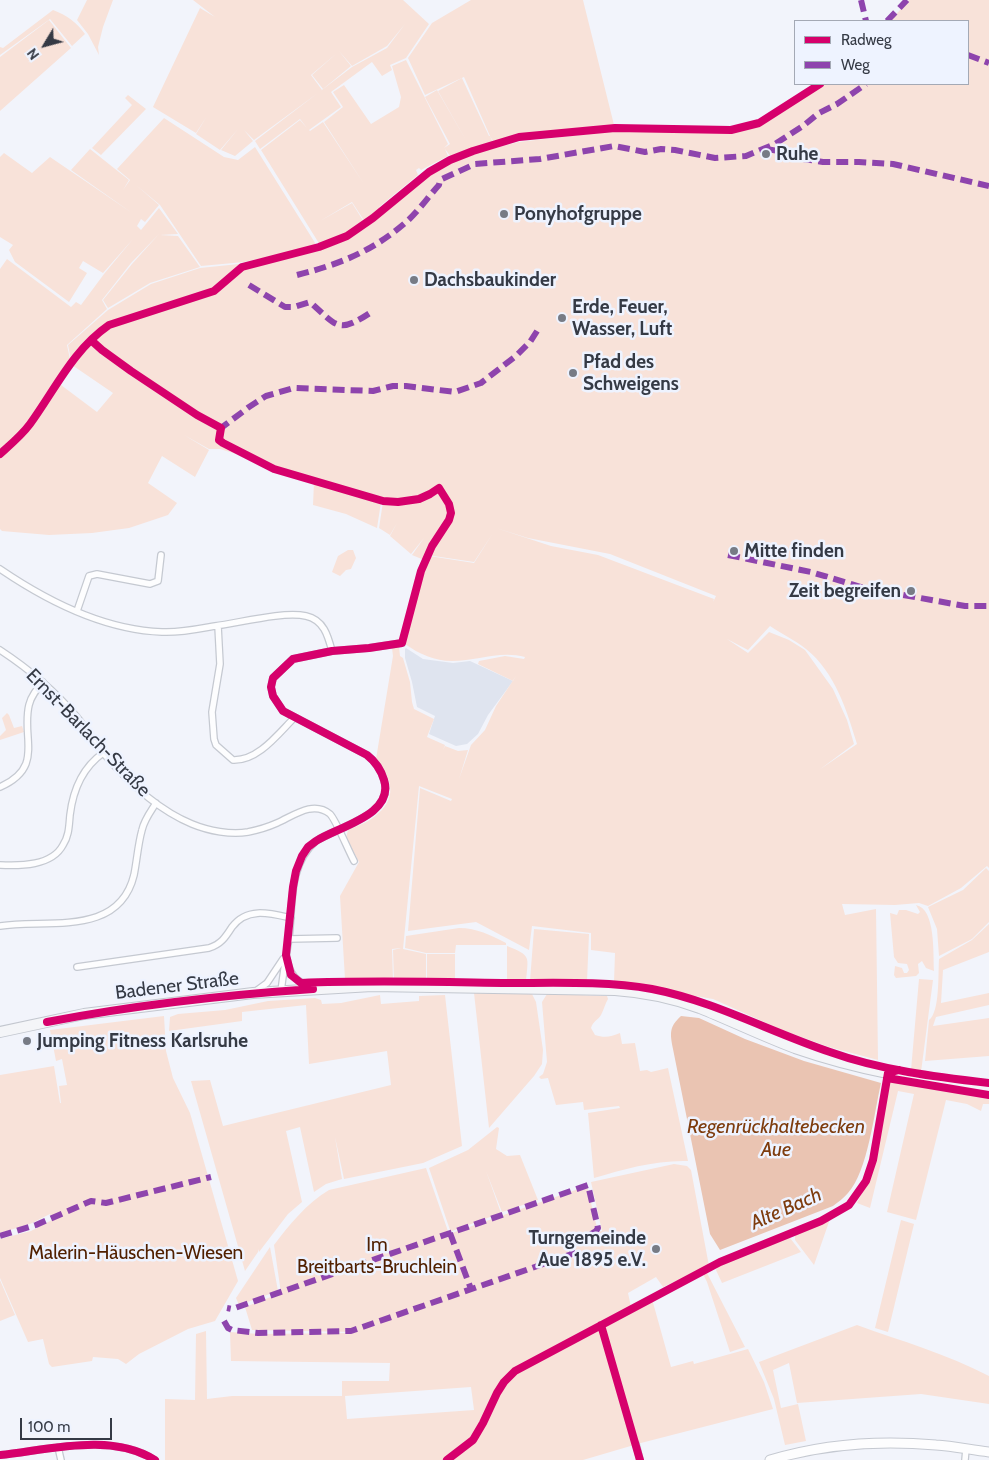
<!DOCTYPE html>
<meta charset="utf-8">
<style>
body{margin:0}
#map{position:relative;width:989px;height:1460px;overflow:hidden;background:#f2f4fb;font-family:Cabin,sans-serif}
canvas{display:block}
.legend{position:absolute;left:794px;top:20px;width:175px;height:65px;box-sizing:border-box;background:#eef3ff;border:1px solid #a4a9b5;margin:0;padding:6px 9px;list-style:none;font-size:15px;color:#353a45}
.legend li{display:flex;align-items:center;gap:10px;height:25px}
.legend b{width:25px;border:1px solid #a4a9b5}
.north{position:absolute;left:20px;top:20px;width:50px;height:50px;-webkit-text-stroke:4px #eef3ff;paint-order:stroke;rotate:233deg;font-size:14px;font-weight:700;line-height:20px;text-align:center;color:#353a45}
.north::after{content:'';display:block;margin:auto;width:18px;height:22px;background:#353a45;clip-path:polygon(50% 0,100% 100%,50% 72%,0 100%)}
.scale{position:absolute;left:20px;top:1418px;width:92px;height:22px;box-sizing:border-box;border:2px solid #353a45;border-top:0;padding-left:6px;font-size:15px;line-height:18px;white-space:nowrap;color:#353a45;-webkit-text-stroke:4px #eef3ff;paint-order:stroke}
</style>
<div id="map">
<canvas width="989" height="1460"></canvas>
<ul class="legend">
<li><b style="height:6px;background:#d6006c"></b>Radweg</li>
<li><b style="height:6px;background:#8e44ad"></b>Weg</li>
</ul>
<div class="north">N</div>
<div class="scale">100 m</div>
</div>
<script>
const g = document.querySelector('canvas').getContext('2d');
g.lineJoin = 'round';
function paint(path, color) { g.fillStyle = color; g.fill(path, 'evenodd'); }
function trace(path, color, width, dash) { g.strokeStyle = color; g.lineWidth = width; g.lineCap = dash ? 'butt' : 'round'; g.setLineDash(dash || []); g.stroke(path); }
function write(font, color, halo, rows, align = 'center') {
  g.font = font + ' Cabin,sans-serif'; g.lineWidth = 5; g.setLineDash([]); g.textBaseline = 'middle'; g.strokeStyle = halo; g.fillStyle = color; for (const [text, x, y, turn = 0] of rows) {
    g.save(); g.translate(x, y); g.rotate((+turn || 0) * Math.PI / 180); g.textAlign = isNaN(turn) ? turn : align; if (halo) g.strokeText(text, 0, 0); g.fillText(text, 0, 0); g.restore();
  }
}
paint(new Path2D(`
 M406 648 423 659 453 663 470 661 513 681 488 715 478 734 467 744 456 746 429 734 435 716 417 707 412 682 405 658V649Z`), '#dfe4ef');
paint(new Path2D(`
 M87 0H113L103 27 98 47 99 55 88 34 77 20Z
 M193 0H403L429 24 406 58 390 65 392 70 382 76 372 62 331 92 341 107 309 130 310 131 323 122 364 184 324 122 343 107 333 92 344 85 371 124 399 107 401 97 392 66 406 60 448 144 444 148 450 144 425 97 437 90 467 142 438 91 462 78 489 136H490L464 77 425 95 408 58 432 23 471 0H583L614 125 520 135 494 143 490 136 493 143 451 157 445 149 448 156 421 170 419 168 416 170 418 175 379 207 380 210 365 222 352 202 320 221 352 203 364 222 345 235 320 245 261 150 300 120 307 128 300 119 260 149 255 141 352 67 387 48 405 24 387 46 352 66 339 51 351 66 323 89 312 75 337 53 311 75 322 90 254 140 244 130 253 141 235 156 221 150 238 129 220 150 196 134 207 116 196 133 186 127 190 120 186 127 153 107 200 8 215 17Z
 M909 0H989V868L987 866 961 888 928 906 919 903 895 905 842 904 845 915 876 909 878 1060 829 1047 782 1030 713 999 614 982 615 953 591 950V933L532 926 529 950 476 922 408 931 420 788 451 801 452 799 419 786 403 949 426 954V980H394L393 950 401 948 392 949 393 980 345 979 340 896 359 862 346 838 348 830C356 826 367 823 374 817 398 799 393 780 376 759L393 656 392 648 399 647 400 656 403 658 410 682 412 702 414 709 434 719 427 737 445 745 443 750 445 746 458 751 468 750 459 779 471 745 485 730 496 706 516 676 513 681 478 664 479 661 505 656 524 659 525 657C500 650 477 661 452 661 435 661 419 654 405 644V638L429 556 474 563 493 533 474 562 427 555 424 560 412 555 424 538 411 554 390 536 397 523 390 535 379 528 383 502H389L384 499 220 449H209L184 435 209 450 195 477 162 456 148 483 177 503 168 515 129 528 92 533 49 535 2 531 0 529V269L7 259 71 307 76 302 81 305 104 274 133 239 103 273 83 261 79 268 87 273 69 302 15 262 9 250 13 245 0 237V157L4 153 32 173 50 157 132 213 71 170 90 149 129 180 123 190 130 180 117 169 164 118 224 157 238 160 255 147 317 246 244 262 201 266 160 205 136 185 159 205 145 222 141 219 137 226 141 230 159 208 178 234 160 235 178 236 200 267 150 283 108 308 103 300 132 264 159 234 131 263 102 300 107 309 67 345 71 364 65 372 61 385 97 412 113 393 72 365 68 345 108 310 151 284 200 268 278 260 321 250 349 239 362 230 429 174 441 166 474 153 519 142 614 131 733 133 752 128 766 121 822 84H968V21H890ZM496 528 528 538 610 554 716 596 713 602 714 599 598 555 551 546ZM770 626C782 634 795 640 806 649 835 672 847 711 857 744L819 770 854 744 847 720 833 689 805 650 789 640 769 632 748 653 727 639 748 650Z
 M53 10C68 16 76 22 85 34L72 46 50 19 0 55V47L3 48Z
 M49 20 71 48 0 111V57Z
 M128 95 146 109 101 155 92 148 132 105 125 98Z
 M314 482 381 502 377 528 346 514 313 505Z
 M348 550H353L356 558 351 569 346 570 340 576 332 572 338 556Z
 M7 713 9 715 14 728 22 726 24 732 0 740V736L6 730 2 718Z
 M986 868 989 871V922L972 939 939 956 937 929 928 907 963 890Z
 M916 905C936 909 933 954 934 971L926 968 922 961 918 964 919 973 916 976 896 978 894 975 895 966 902 968 904 973H907L909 970 907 964 898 963 894 957 890 913 897 915 899 910H906L918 914 920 912Z
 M989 924V952L943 970 941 1003 989 993V1005L936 1017 933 1026 989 1018V1056L925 1061 929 1020C940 1012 938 973 939 959L972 940Z
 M459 928C477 928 490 935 506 943V945H456L455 953H426L405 948 406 936Z
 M534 929 589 934 587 981H530Z
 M507 946C532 956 528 956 526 982H507Z
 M427 954H455V981L427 980Z
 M919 979 933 980 921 1072 911 1070Z
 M474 993 532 994 536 1002 543 1050 542 1064 534 1076 489 1128Z
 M547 994 607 996 608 999C605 1004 604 1009 601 1015 598 1020 593 1021 591 1028L595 1035C604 1038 611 1037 620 1033L622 1044 635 1043 640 1071 647 1070 651 1072 668 1068 688 1161C656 1160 624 1169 594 1178L588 1113 620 1108 619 1106 584 1110 583 1102 556 1105 548 1078 541 1079 539 1077 543 1074 547 1062 542 1002Z
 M380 995 381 1004 419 1001V996L445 995 462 1146 423 1163 344 1179 335 1137 342 1179 326 1184 314 1192 300 1127 286 1131 302 1202 288 1214 259 1252 258 1249V1252L245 1271 191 1081 210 1080 223 1126 391 1085 387 1051 309 1064 306 1005 242 1012V1021L169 1031 170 1017 178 1014 225 1010 268 1001 315 998 321 1000 322 1004 341 1003Z
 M711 1007C752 1019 790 1041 831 1054 860 1063 891 1069 921 1074L919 1076C879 1068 839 1059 800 1046 786 1041 774 1034 761 1028 745 1021 728 1015 711 1009Z
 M164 1016 166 1051 173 1078 190 1113 238 1281 215 1321 188 1329 139 1354 126 1364 118 1359 93 1357 92 1361 52 1367 49 1364 43 1339 28 1342 0 1278V1239L31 1231 52 1220 50 1214 30 1224 0 1233V1075L54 1066 60 1103H61L59 1086 67 1085 62 1059 56 1061 50 1030Z
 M891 1080 989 1097V1104H983L981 1111 967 1104 946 1100 916 1220 887 1212 914 1094 898 1091 870 1208 857 1203C877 1165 880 1131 887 1089Z
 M497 1127 499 1128 496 1149 507 1156 520 1155 538 1200 502 1212 486 1171 501 1213 452 1231 450 1230 429 1168 468 1150Z
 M674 1164 687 1166 691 1170 709 1266 663 1287 656 1277 628 1293 631 1307 521 1364 507 1375 497 1390 479 1428 471 1439 443 1460H165V1399L195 1400 196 1334 206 1331 207 1399 232 1396H342V1381H389L390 1363 231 1361 230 1332 259 1334 353 1333 356 1332 252 1330 245 1307 281 1293 274 1245C289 1225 307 1203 329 1190L426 1168 449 1234 587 1186 598 1232 602 1231 591 1182ZM471 1387 474 1410 347 1419 345 1396Z
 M830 1219 814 1265 795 1240V1236L798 1232Z
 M901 1220 914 1224 888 1332 875 1328Z
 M783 1238H790L801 1252 722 1283 716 1270 720 1264Z
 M270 1247 278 1291 239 1305 236 1298Z
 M707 1273 745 1347 730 1352 707 1282 703 1274Z
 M0 1280 15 1315 0 1321Z
 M652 1299 671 1367 693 1361 694 1364 748 1349 764 1382 773 1409 637 1444 605 1330 606 1325 609 1322Z
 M857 1325C901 1341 947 1354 989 1376V1404L921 1394 797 1403 789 1363 773 1370 781 1408 798 1404 806 1441 785 1445 774 1399 759 1362Z
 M596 1329 602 1333 605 1342 634 1445 583 1460H450L470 1445 481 1432 504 1385 521 1369Z`), '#f8e2d9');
paint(new Path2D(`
 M681 1016 699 1018 745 1039 804 1061 881 1083C874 1113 868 1171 848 1193 844 1198 838 1202 833 1206L720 1250 710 1234 673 1049C670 1033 669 1027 681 1016Z`), '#eac4b2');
const street = new Path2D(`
 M0 569C47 601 105 630 162 632 180 633 198 629 215 626 239 623 283 611 306 616 324 620 328 636 332 651
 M77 611 89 576 97 574 150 584 158 581 161 555
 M218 626 220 664 212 712 214 739 216 745 233 760C258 761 278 734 294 718
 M0 650C29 669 55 691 77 717 87 729 94 742 104 754 128 782 158 810 192 824 209 831 231 835 248 832 258 830 268 827 277 823 293 816 313 800 330 814 336 820 348 850 354 861
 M0 787C45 767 21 738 29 705 31 696 37 689 43 682
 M0 865C20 866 52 866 63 845 69 836 69 826 70 815 73 790 82 768 103 753
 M0 926C48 919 119 937 134 875 137 860 138 844 142 830 144 820 151 811 156 803
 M289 939 337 938
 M287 959C290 976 297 981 311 988
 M77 967 209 948C221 944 225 938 232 927 247 907 269 913 291 918
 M256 991 267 983 283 959
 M281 992C283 974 286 956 289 938 293 905 288 865 316 841 337 827 395 815 384 780 381 770 376 762 367 755L283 711 273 696 271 687 273 678 293 659 332 651 369 648 402 643
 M636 1444 640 1460
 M58 1447 61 1460
 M0 1455C48 1450 111 1432 155 1460
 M965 1460 966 1449`);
const secondary = new Path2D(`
 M770 1460C823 1444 881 1440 936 1445 954 1446 971 1450 989 1452`);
const primary = new Path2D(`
 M0 1032 84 1014 253 993 372 986 615 990C644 992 673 998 700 1008 732 1021 763 1036 795 1048 858 1070 924 1081 989 1090`);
trace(street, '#c5c9d1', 8);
trace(secondary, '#c5c9d1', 11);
trace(primary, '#c3c7cf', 12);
trace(street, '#fdfdfe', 5.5);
trace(secondary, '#fdfdfe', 9);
trace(primary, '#f4f5f8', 10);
trace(new Path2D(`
 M861 0 866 21
 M887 21 907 0
 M968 55 989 63
 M766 149 785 152 803 159 823 162H859L893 164 989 186
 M297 275C340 264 371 252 405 223 418 212 428 197 439 185L440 180 475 164 540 159 614 146 645 152 661 149 675 150 715 158 746 156 775 144 803 126 819 113 837 104 866 84
 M249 285 285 307H294L310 302C339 328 338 334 373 311
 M221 431V428L249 407 266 396 294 388 373 391 393 386H406L455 392 481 383 516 356 530 342 539 328
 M728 555 811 572 864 588 965 606H989
 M450 1233 471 1289
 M0 1236 36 1225 91 1201 106 1203 211 1177
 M224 1321 228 1328 232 1330 258 1333 351 1331 572 1254V1247L574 1244 596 1231 598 1228 588 1185 232 1309 227 1308`), '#8e44ad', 6, [12, 6]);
trace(new Path2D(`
 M92 341 102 350 131 371 197 415 221 428 219 440 223 443 274 469 383 501 398 502 419 499 430 494 439 488 449 504 451 513 449 520 432 546 421 571 402 643 369 648 332 651 293 659 273 678 271 687 273 696 283 711 367 755C376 762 381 770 384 780 395 815 337 827 316 841L308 847 302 856 296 871 293 887 286 955 291 975 301 983C370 980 439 982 509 983 555 983 606 981 652 989 714 1001 770 1032 830 1052 880 1070 936 1077 989 1083
 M0 454C10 445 22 435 30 424 56 388 73 350 109 325L214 291 242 267 319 247 347 236 373 218 429 172 450 160 473 151 519 137 615 128 731 130 759 123 820 84
 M47 1022C135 1005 224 995 313 989
 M887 1078 989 1095
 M601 1325 640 1460
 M0 1455C48 1450 111 1432 155 1460
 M447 1460 473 1440 483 1423 497 1393 504 1382 515 1371 720 1262 821 1221 849 1205 866 1181 873 1160 888 1073 899 1070`), '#d6006c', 8);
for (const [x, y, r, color] of [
 [766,154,5,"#777b85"],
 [504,214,5,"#777b85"],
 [414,280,5,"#777b85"],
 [562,318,5,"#777b85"],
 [573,373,5,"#777b85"],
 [734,551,5,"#777b85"],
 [911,591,5,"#777b85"],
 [27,1041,5,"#777b85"],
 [656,1249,5,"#777b85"]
]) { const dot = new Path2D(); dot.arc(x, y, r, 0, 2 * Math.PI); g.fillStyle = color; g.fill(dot); trace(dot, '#eef3ff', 2); }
write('bold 19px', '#353a45', '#eef3ff', [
 ["Ruhe",776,154],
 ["Ponyhofgruppe",514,214],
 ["Dachsbaukinder",424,280],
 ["Erde, Feuer,",572,307],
 ["Wasser, Luft",572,329],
 ["Pfad des",583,362],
 ["Schweigens",583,384],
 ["Mitte finden",744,551],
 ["Zeit begreifen",901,591,"right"],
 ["Jumping Fitness Karlsruhe",37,1041],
 ["Turngemeinde",646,1238,"right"],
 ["Aue 1895 e.V.",646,1260,"right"]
], 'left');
write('19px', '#353a45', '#eef3ff', [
 ["Ernst-Barlach-Straße",88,733,46],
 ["Badener Straße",177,986,-7]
]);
write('19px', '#512000', '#eef3ff', [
 ["Im",377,1245],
 ["Breitbarts-Bruchlein",377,1267],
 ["Malerin-Häuschen-Wiesen",136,1253]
]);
write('italic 20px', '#7e3c0e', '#eef3ff', [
 ["Regenrückhaltebecken",776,1127],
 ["Aue",776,1150],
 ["Alte Bach",786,1209,-24]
]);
</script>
